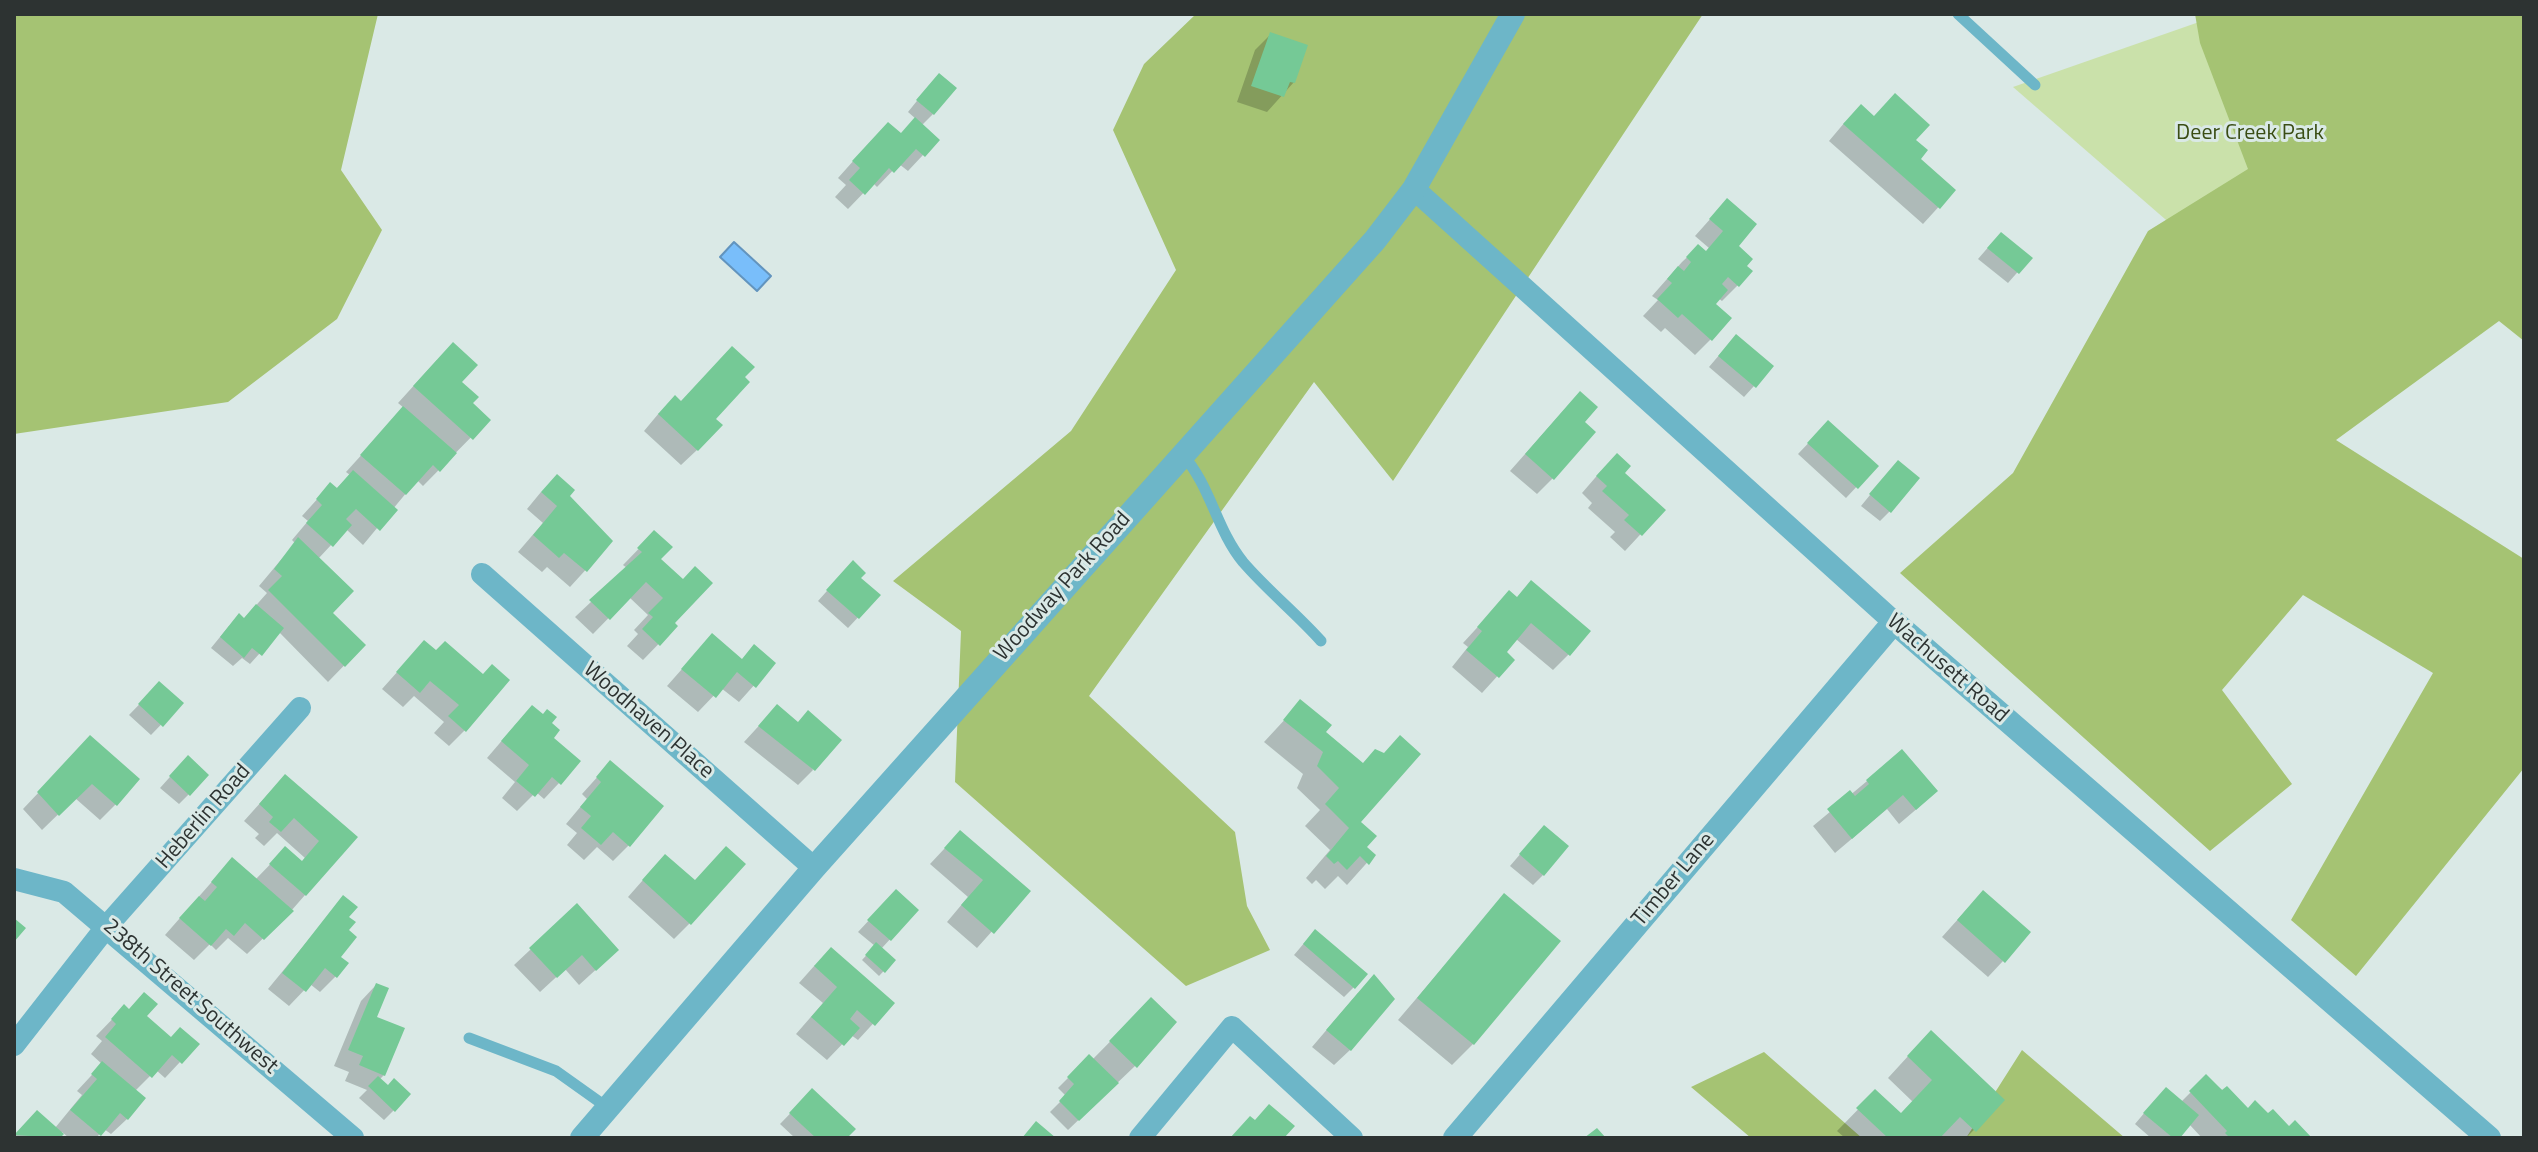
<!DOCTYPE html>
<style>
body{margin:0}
#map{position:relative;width:2538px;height:1152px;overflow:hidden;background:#dae9e6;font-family:"Titillium Web",sans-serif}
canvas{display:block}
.frame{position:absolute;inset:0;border:16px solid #2d3332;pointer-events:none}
</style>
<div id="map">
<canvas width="2538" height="1152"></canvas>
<div class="frame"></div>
</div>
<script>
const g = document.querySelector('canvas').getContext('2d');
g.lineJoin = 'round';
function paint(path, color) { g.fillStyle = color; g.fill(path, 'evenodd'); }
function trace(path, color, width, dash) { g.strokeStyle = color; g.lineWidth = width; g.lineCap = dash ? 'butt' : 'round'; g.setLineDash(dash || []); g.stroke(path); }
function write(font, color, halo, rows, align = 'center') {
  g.font = font + ' "Titillium Web",sans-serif'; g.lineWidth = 6; g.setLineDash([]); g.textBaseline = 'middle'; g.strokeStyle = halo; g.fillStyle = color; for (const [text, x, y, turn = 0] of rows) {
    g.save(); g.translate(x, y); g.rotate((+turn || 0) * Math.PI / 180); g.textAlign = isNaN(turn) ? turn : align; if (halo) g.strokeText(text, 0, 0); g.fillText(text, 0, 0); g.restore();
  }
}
paint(new Path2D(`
 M2222 14H2524L2234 279 2013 87Z`), '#cae1aa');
paint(new Path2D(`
 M14 14H378L341 170 382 230 337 319 228 402 14 434Z
 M1196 14H1703L1393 481 1314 382 1089 696 1235 832 1247 906 1270 950 1186 986 955 782 961 631 893 581 1071 431 1176 270 1113 130 1144 64Z
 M2195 14H2524V341L2499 321 2336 440 2524 559V768L2356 976 2291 920 2433 673 2303 595 2222 690 2292 784 2210 851 1900 573 2013 473 2148 231 2248 169 2200 43Z
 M2022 1050 2125 1138H1966Z
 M1764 1052 1862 1138H1751L1691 1087Z`), '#a5c373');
const water = new Path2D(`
 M734 242 771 276 757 291 720 257Z`);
paint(water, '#79befa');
trace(water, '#6294be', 2);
paint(new Path2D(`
 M1271 34 1294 82 1267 112 1237 102 1255 50Z
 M929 86 933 114 921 126 937 140 908 171 899 164 877 187 873 183 848 209 835 197 846 185 838 178 872 140 900 135 916 119 908 112Z
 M1845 122 1913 140 1918 159 1954 190 1923 224 1829 141Z
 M1712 217 1736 246 1738 285 1722 301 1718 298 1713 304 1711 339 1695 355 1665 328 1661 332 1643 316 1658 300 1652 296 1682 262 1698 247 1705 253 1709 248 1695 236Z
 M1991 244 2030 258 2008 283 1978 259Z
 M1726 347 1754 386 1744 397 1709 367Z
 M437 360 459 382 470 403 488 420 423 486 417 480 363 545 346 529 318 559 330 613 364 645 328 682 279 632 250 664 242 658 233 666 211 648 229 626 243 620 267 593 259 586 295 543 292 540 308 521 302 516 330 485 336 489 350 475 346 472 404 408 398 403Z
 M1564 410 1582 423 1553 478 1537 494 1510 471Z
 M659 413 714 419 697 450 681 465 644 431Z
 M1818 433 1876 466 1846 498 1798 454Z
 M1601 471 1622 473 1663 510 1625 551 1610 537 1615 532 1588 508 1592 503 1582 493Z
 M1888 473 1890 511 1880 521 1861 506Z
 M541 492 567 497 611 542 570 587 547 567 542 572 518 552 543 523 527 509Z
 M654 533 658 559 682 581 672 623 676 626 643 660 627 646 638 634 634 630 648 615 629 597 593 634 575 617 627 568 623 565Z
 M843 573 859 578 878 596 848 628 818 601Z
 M1509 593 1569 654 1553 670 1516 639 1504 653 1512 660 1482 693 1452 667 1468 647 1463 643Z
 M712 635 741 660 774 663 739 702 721 688 698 712 667 686Z
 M424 642 436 653 445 643 465 730 449 746 434 733 444 722 414 696 403 707 382 689Z
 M159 684 181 704 151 735 129 715Z
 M1301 702 1323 732 1359 822 1364 847 1373 856 1347 885 1338 876 1325 889 1316 880 1312 884 1306 878 1330 850 1305 826 1320 810 1297 788 1303 774 1264 742Z
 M777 706 813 770 798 785 744 742Z
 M542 716 549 723 559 783 544 799 536 792 517 811 502 798 515 782 487 758 517 723Z
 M1902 752 1919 807 1899 824 1887 809 1835 853 1813 826Z
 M75 754 116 804 100 820 75 798 42 830 23 809Z
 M610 763 629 845 613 861 597 847 584 860 567 845 577 833 566 824 587 799 582 794Z
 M178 768 189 794 179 804 160 788Z
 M270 792 355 838 291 911 247 954 228 938 216 950 210 944 194 960 165 935 217 876 255 880 285 849 301 863 305 858 277 833 264 846 255 838 259 834 244 821Z
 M1534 838 1543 875 1533 885 1510 866Z
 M945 848 1028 891 977 948 947 922 968 897 930 864Z
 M650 872 694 882 690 923 674 939 628 897Z
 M1504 896 1473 1044 1452 1065 1398 1020Z
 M343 898 346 931 336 976 320 992 310 984 289 1006 268 989Z
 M886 902 917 910 881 949 894 960 879 976 862 960 875 946 858 932Z
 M577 906 601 965 579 985 565 969 540 992 514 965Z
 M1968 908 2003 961 1988 977 1942 937Z
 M1305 942 1354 987 1344 997 1294 955Z
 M815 965 892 1003 858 1040 851 1035 827 1060 796 1034 823 1003 799 983Z
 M376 985 375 1018 384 1075 379 1080 394 1110 384 1120 359 1098 367 1090 345 1081 349 1072 334 1066 361 1001Z
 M1358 993 1350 1050 1334 1065 1312 1047Z
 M1151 1000 1174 1022 1135 1066 1068 1130 1050 1112 1066 1096 1058 1088 1089 1057 1092 1060Z
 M124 1007 144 1017 180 1062 165 1078 156 1070 135 1091 127 1119 111 1134 104 1129 96 1138H69L62 1132 57 1138H14L21 1128H55L82 1095 77 1091 102 1064 91 1054 102 1041 96 1036Z
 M1910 1054 2002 1101 1966 1138H1845L1837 1131 1876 1091 1900 1115 1913 1102 1888 1078Z
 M2206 1077 2247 1110 2268 1116 2309 1138H2202L2189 1124 2178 1138H2151L2135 1124 2156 1099 2181 1102Z
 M812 1091 844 1138H795L780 1124Z`), '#0003');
paint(new Path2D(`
 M1270 32 1308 45 1295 83 1290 82 1284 97 1251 86Z
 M939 73 957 88 934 115 916 100Z
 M1895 93 1930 125 1916 140 1928 150 1921 159 1956 190 1940 209 1843 124 1861 104 1874 116Z
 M915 117 940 140 925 157 916 149 894 173 889 168 865 195 849 180 860 168 852 161 888 122 901 133Z
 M1727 198 1757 224 1739 246 1753 259 1747 266 1753 271 1739 287 1728 277 1722 284 1728 290 1716 304 1732 318 1712 341 1682 314 1678 318 1657 299 1672 283 1667 279 1678 266 1684 271 1691 262 1686 257 1698 244 1706 251 1723 231 1709 219Z
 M2001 232 2033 258 2019 274 1987 248Z
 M1736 334 1774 366 1756 388 1718 356Z
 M453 342 478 365 462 382 479 397 473 403 491 420 473 440 413 386Z
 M732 346 755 367 745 377 750 382 716 419 723 425 698 451 658 414 675 395 681 401Z
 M1580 391 1598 407 1585 422 1596 432 1554 480 1525 454Z
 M403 406 457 453 440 472 433 465 406 495 360 455Z
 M1828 420 1879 466 1858 489 1807 443Z
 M1617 453 1631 466 1625 473 1666 510 1642 536 1624 520 1629 515 1602 491 1607 486 1596 476Z
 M1898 460 1920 478 1891 513 1869 494Z
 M353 470 398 510 380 531 356 509 346 519 352 525 333 547 306 523 322 505 316 499 330 482 337 488Z
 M557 474 575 490 570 496 613 541 587 572 564 553 559 558 533 535 557 506 541 492Z
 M654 530 673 547 661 559 683 579 695 566 713 583 675 623 678 626 660 646 642 629 653 617 648 613 663 598 646 582 610 620 589 600 642 552 637 548Z
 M298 537 354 591 333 613 366 645 345 667 268 590 282 576 274 569Z
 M853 560 866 573 861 578 881 595 859 619 826 590Z
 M1531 580 1591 631 1570 656 1531 623 1507 652 1515 660 1499 678 1466 650 1482 631 1477 627 1509 590 1517 597Z
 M256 604 284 628 262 656 252 648 244 658 220 637 239 613 244 618Z
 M712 633 742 659 754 644 776 663 756 688 737 672 716 698 681 669Z
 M424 640 436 650 445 641 483 674 492 664 510 680 466 732 448 716 459 705 430 681 420 693 396 672Z
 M159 681 184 703 163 727 138 704Z
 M1300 699 1332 725 1326 732 1363 763 1375 749 1384 753 1400 735 1421 754 1361 822 1377 836 1367 847 1376 855 1369 865 1360 856 1347 870 1338 861 1334 864 1326 856 1349 828 1325 804 1339 788 1317 766 1323 752 1283 720Z
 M777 704 798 722 808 710 842 740 815 771 758 726Z
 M532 705 543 714 547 709 557 717 552 723 560 730 554 738 581 761 561 785 552 777 535 797 516 781 529 765 501 741Z
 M90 735 140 779 117 806 92 784 59 816 37 792Z
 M1902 749 1938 791 1916 810 1903 795 1852 839 1827 809 1850 790 1855 796 1869 784 1866 780Z
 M188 755 209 775 190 796 169 776Z
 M610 760 664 806 630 847 613 832 601 845 581 828 591 816 580 807 601 782 596 777Z
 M285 774 358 837 306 896 269 864 285 846 302 861 319 841 294 818 281 832 269 822 273 817 259 804Z
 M1544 825 1569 846 1544 876 1519 854Z
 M960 830 1031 891 994 934 961 905 983 880 944 848Z
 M726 846 746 864 691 925 642 880 665 854 695 880Z
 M232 857 294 911 264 940 245 923 234 936 226 929 211 946 179 918 199 896 205 901 217 887 211 882Z
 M896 889 919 910 891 941 867 920Z
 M1983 890 2031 932 2005 963 1957 920Z
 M1504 893 1561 941 1474 1045 1417 998Z
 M343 895 358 907 349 917 356 922 349 930 357 937 341 957 349 963 337 978 325 968 306 992 282 973Z
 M577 903 619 950 596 971 582 955 557 978 529 948Z
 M14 918 26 928 14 942Z
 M1315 929 1368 974 1355 989 1303 944Z
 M876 942 896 960 885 973 865 955Z
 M831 947 895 1003 875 1026 857 1010 850 1019 860 1028 844 1046 811 1017 837 987 814 966Z
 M1374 974 1395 999 1351 1051 1326 1030Z
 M376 983 389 988 377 1017 405 1028 385 1076 359 1065 363 1056 348 1050Z
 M144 992 158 1004 147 1016 171 1037 180 1027 200 1044 182 1064 172 1055 152 1078 105 1037 116 1024 111 1019 124 1004 129 1009Z
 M1151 997 1177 1022 1137 1068 1109 1041Z
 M1931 1030 2005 1100 1976 1132 1960 1117 1940 1138H1888L1856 1108 1875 1089 1901 1113 1932 1080 1907 1056Z
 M1089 1054 1119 1083 1079 1121 1059 1101 1074 1084 1067 1077Z
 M102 1061 146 1098 128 1120 120 1113 101 1136 70 1110 97 1079 91 1074Z
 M2206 1074 2222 1090 2227 1086 2248 1108 2255 1100 2268 1113 2273 1109 2289 1126 2295 1120 2312 1138H2230L2225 1133 2227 1131 2189 1091Z
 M378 1076 388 1085 394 1078 411 1094 395 1112 368 1086Z
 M2166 1087 2199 1115 2180 1138H2173L2143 1113Z
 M812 1088 856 1129 847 1138H816L789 1113Z
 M1269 1104 1295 1126 1284 1138H1230L1250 1116 1255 1120Z
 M37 1110 64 1134 60 1138 14 1135Z
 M1036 1121 1056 1138H1022Z
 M1597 1128 1606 1138H1584Z`), '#75c996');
trace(new Path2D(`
 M1958 14 2035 85
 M1182 454C1211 486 1216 529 1243 562 1267 590 1297 614 1321 641
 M469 1038 556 1071 608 1108`), '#6db6c8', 11);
trace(new Path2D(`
 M1414 189 1894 622
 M482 574 814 868
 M14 879 64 892 353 1138
 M14 1045 107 926 300 708
 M1140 1138 1232 1027 1352 1138`), '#6db6c8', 22);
trace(new Path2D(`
 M582 1138 814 868 1375 240 1414 189 1513 14
 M1455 1138 1894 622 2489 1138`), '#6db6c8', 24);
write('22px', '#3a4d14', '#dae9e6', [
 ["Deer Creek Park",2250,134]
]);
write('22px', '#2d3332', '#dae9e6', [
 ["Woodway Park Road",1063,587,-48],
 ["Wachusett Road",1947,669,41],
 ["Woodhaven Place",648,721,41],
 ["Heberlin Road",204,817,-49],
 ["Timber Lane",1674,880,-50],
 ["238th Street Southwest",190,997,41]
]);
</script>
